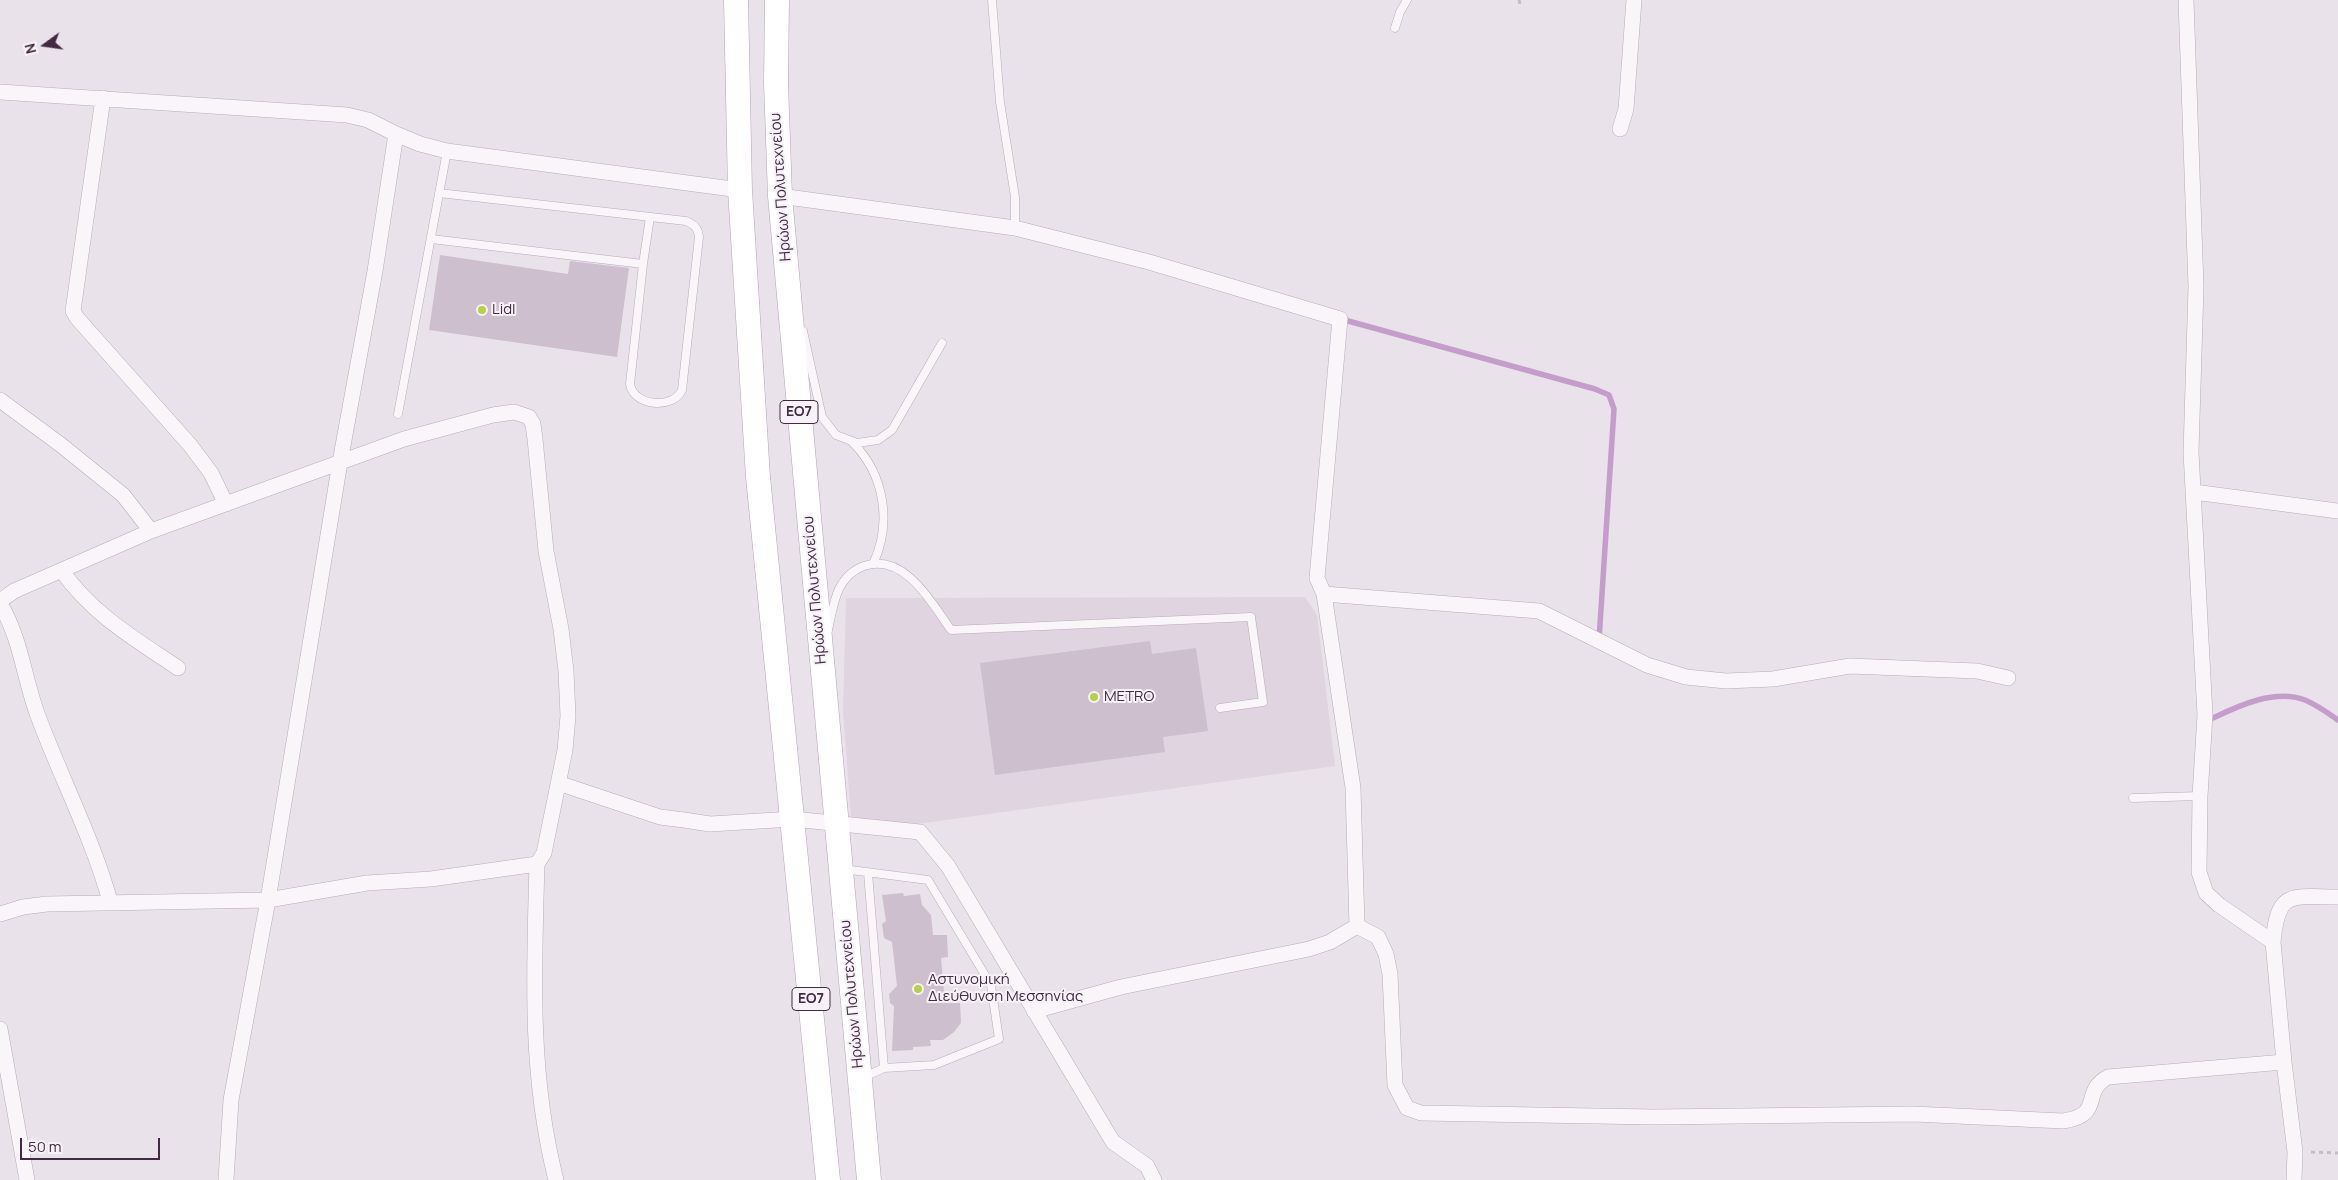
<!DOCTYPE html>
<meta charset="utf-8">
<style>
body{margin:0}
#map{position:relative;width:2338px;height:1180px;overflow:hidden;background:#eae2eb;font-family:Manrope,sans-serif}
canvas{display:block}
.north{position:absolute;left:20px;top:20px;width:50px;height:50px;-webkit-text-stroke:4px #f7f2f8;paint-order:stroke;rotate:256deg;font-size:14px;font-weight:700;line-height:20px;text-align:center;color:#432a43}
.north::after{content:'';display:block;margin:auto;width:18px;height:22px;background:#432a43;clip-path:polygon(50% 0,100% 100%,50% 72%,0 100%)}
.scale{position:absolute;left:20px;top:1138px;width:140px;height:22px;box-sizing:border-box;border:2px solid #432a43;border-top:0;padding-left:6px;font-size:15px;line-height:18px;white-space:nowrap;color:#432a43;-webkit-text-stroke:4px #f7f2f8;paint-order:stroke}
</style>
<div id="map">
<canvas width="2338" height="1180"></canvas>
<div class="north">N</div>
<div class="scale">50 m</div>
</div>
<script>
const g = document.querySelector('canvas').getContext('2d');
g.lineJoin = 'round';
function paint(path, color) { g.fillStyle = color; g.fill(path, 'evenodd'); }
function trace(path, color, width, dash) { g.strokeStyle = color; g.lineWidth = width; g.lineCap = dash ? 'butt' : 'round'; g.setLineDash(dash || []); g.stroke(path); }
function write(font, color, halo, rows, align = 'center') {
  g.font = font + ' Manrope,sans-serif'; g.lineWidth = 4; g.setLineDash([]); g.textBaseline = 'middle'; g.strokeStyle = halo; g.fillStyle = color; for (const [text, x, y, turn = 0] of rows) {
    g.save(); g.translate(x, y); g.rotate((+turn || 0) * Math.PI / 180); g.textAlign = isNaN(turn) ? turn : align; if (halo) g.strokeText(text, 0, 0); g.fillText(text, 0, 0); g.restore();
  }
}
paint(new Path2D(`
 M1305 597 1317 615 1335 766 917 824 851 818 843 711 846 598Z`), '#dfd4e0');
trace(new Path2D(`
 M1341 319 1595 389 1609 395 1614 409 1599 640
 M2213 718C2240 705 2275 689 2305 700 2317 705 2328 713 2338 720`), '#c59dcb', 5.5);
paint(new Path2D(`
 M440 255 568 274 570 261 629 268 617 357 429 330Z
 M1150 641 1152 654 1196 648 1208 731 1163 737 1165 752 995 775 980 663Z
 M903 893 904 896 920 894 922 905 931 915 933 935H947L948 957 941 958 945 1003H960L961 1023 954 1032 943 1040H930L931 1046 913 1047V1050L892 1051 894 1006 890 1003 889 994 897 986 892 942 884 938 882 924 886 921 882 895Z`), '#cdbfce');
const service = new Path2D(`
 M992 0 1000 102 1015 197V228
 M1395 28 1400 12 1407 0
 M431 239 643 264 630 384C633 406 673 410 682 390L699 237C698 228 695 225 686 221L439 193
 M643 264 650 217
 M803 331 822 417 836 435 857 443 878 440 892 430 942 343
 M398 414 447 151
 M853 443C885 475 892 524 873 564
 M828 630C831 617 833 602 839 589 844 579 853 570 864 566 904 552 932 603 951 630L1251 617 1263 702 1220 708
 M2133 798 2200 796
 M843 869 928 880 991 985 999 1039 934 1065 884 1068 864 1077
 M868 873 884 1068`);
const minor = new Path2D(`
 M2186 0 2196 287 2191 452 2205 715 2200 796 2199 872 2206 893 2219 905 2273 942 2284 1062 2295 1152 2294 1180
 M0 92 347 115 368 120 396 134 375 271 340 462 268 900 231 1100 226 1180
 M103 98 73 311 77 318 190 445 211 473 226 504
 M1620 129 1626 109 1634 0
 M396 134 420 144 447 151 740 190
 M780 196 1015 228 1149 262 1340 319 1317 578 1324 594 1353 788 1357 926 1330 942 1309 949 1121 987 1034 1011
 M0 400 61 445 123 495 151 531
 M2194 492 2338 511
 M62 571C92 614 135 639 178 668
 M1324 594 1539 611 1647 665 1686 677 1726 681 1773 679 1850 666 1977 671 2008 678
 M0 601 14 591 151 531 404 439 493 415 514 412 529 417 533 424 535 439 546 551 561 629 566 671 568 716 565 750 544 853 537 864C534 972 529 1074 556 1180
 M0 604C21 638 24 679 38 716 61 778 92 837 110 901
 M558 783 660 817 684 820 710 824 793 819 920 832 948 866 1113 1142 1147 1166 1154 1180
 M0 914 23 907 47 904 268 900 367 883 431 879 537 864
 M1357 926 1378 937 1386 954 1390 974 1395 1085 1407 1108 1421 1113 1654 1117 1914 1114 2063 1121C2105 1115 2080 1092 2108 1077L2284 1062
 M2273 942C2278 889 2291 897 2338 897
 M0 1029 27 1180`);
const primary = new Path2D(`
 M736 0 740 190 758 477 828 1180
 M777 0 776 83 780 196 869 1180`);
trace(service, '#b8abb9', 9);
trace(minor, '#b8abb9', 16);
trace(primary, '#b6a1b7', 25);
trace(new Path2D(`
 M1519 0 1520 4
 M2311 1152 2338 1153`), '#c6bcc6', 3, [4, 4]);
trace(service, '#f9f5f9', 8);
trace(minor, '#f9f5f9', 15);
trace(primary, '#fff', 24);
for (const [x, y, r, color] of [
 [482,310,5,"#b5d145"],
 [1094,697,5,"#b5d145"],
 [918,989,5,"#b5d145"]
]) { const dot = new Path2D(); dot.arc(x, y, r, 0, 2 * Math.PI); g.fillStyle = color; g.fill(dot); trace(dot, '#f7f2f8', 2); }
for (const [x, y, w] of [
 [799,412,38],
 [811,999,38]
]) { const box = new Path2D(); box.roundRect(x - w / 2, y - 11.5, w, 23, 4); g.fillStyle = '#f7f2f8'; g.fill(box); trace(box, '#432a43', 1); }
write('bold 14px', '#432a43', null, [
 ["ΕΟ7",799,412],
 ["ΕΟ7",811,999]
]);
write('15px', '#432a43', '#f7f2f8', [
 ["Ηρώων Πολυτεχνείου",781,187,-94],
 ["Ηρώων Πολυτεχνείου",815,590,-95],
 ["Ηρώων Πολυτεχνείου",852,994,-95]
]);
write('15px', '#432a43', '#f7f2f8', [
 ["Lidl",492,310],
 ["METRO",1104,697],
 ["Αστυνομική",928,980],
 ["Διεύθυνση Μεσσηνίας",928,997]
], 'left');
</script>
